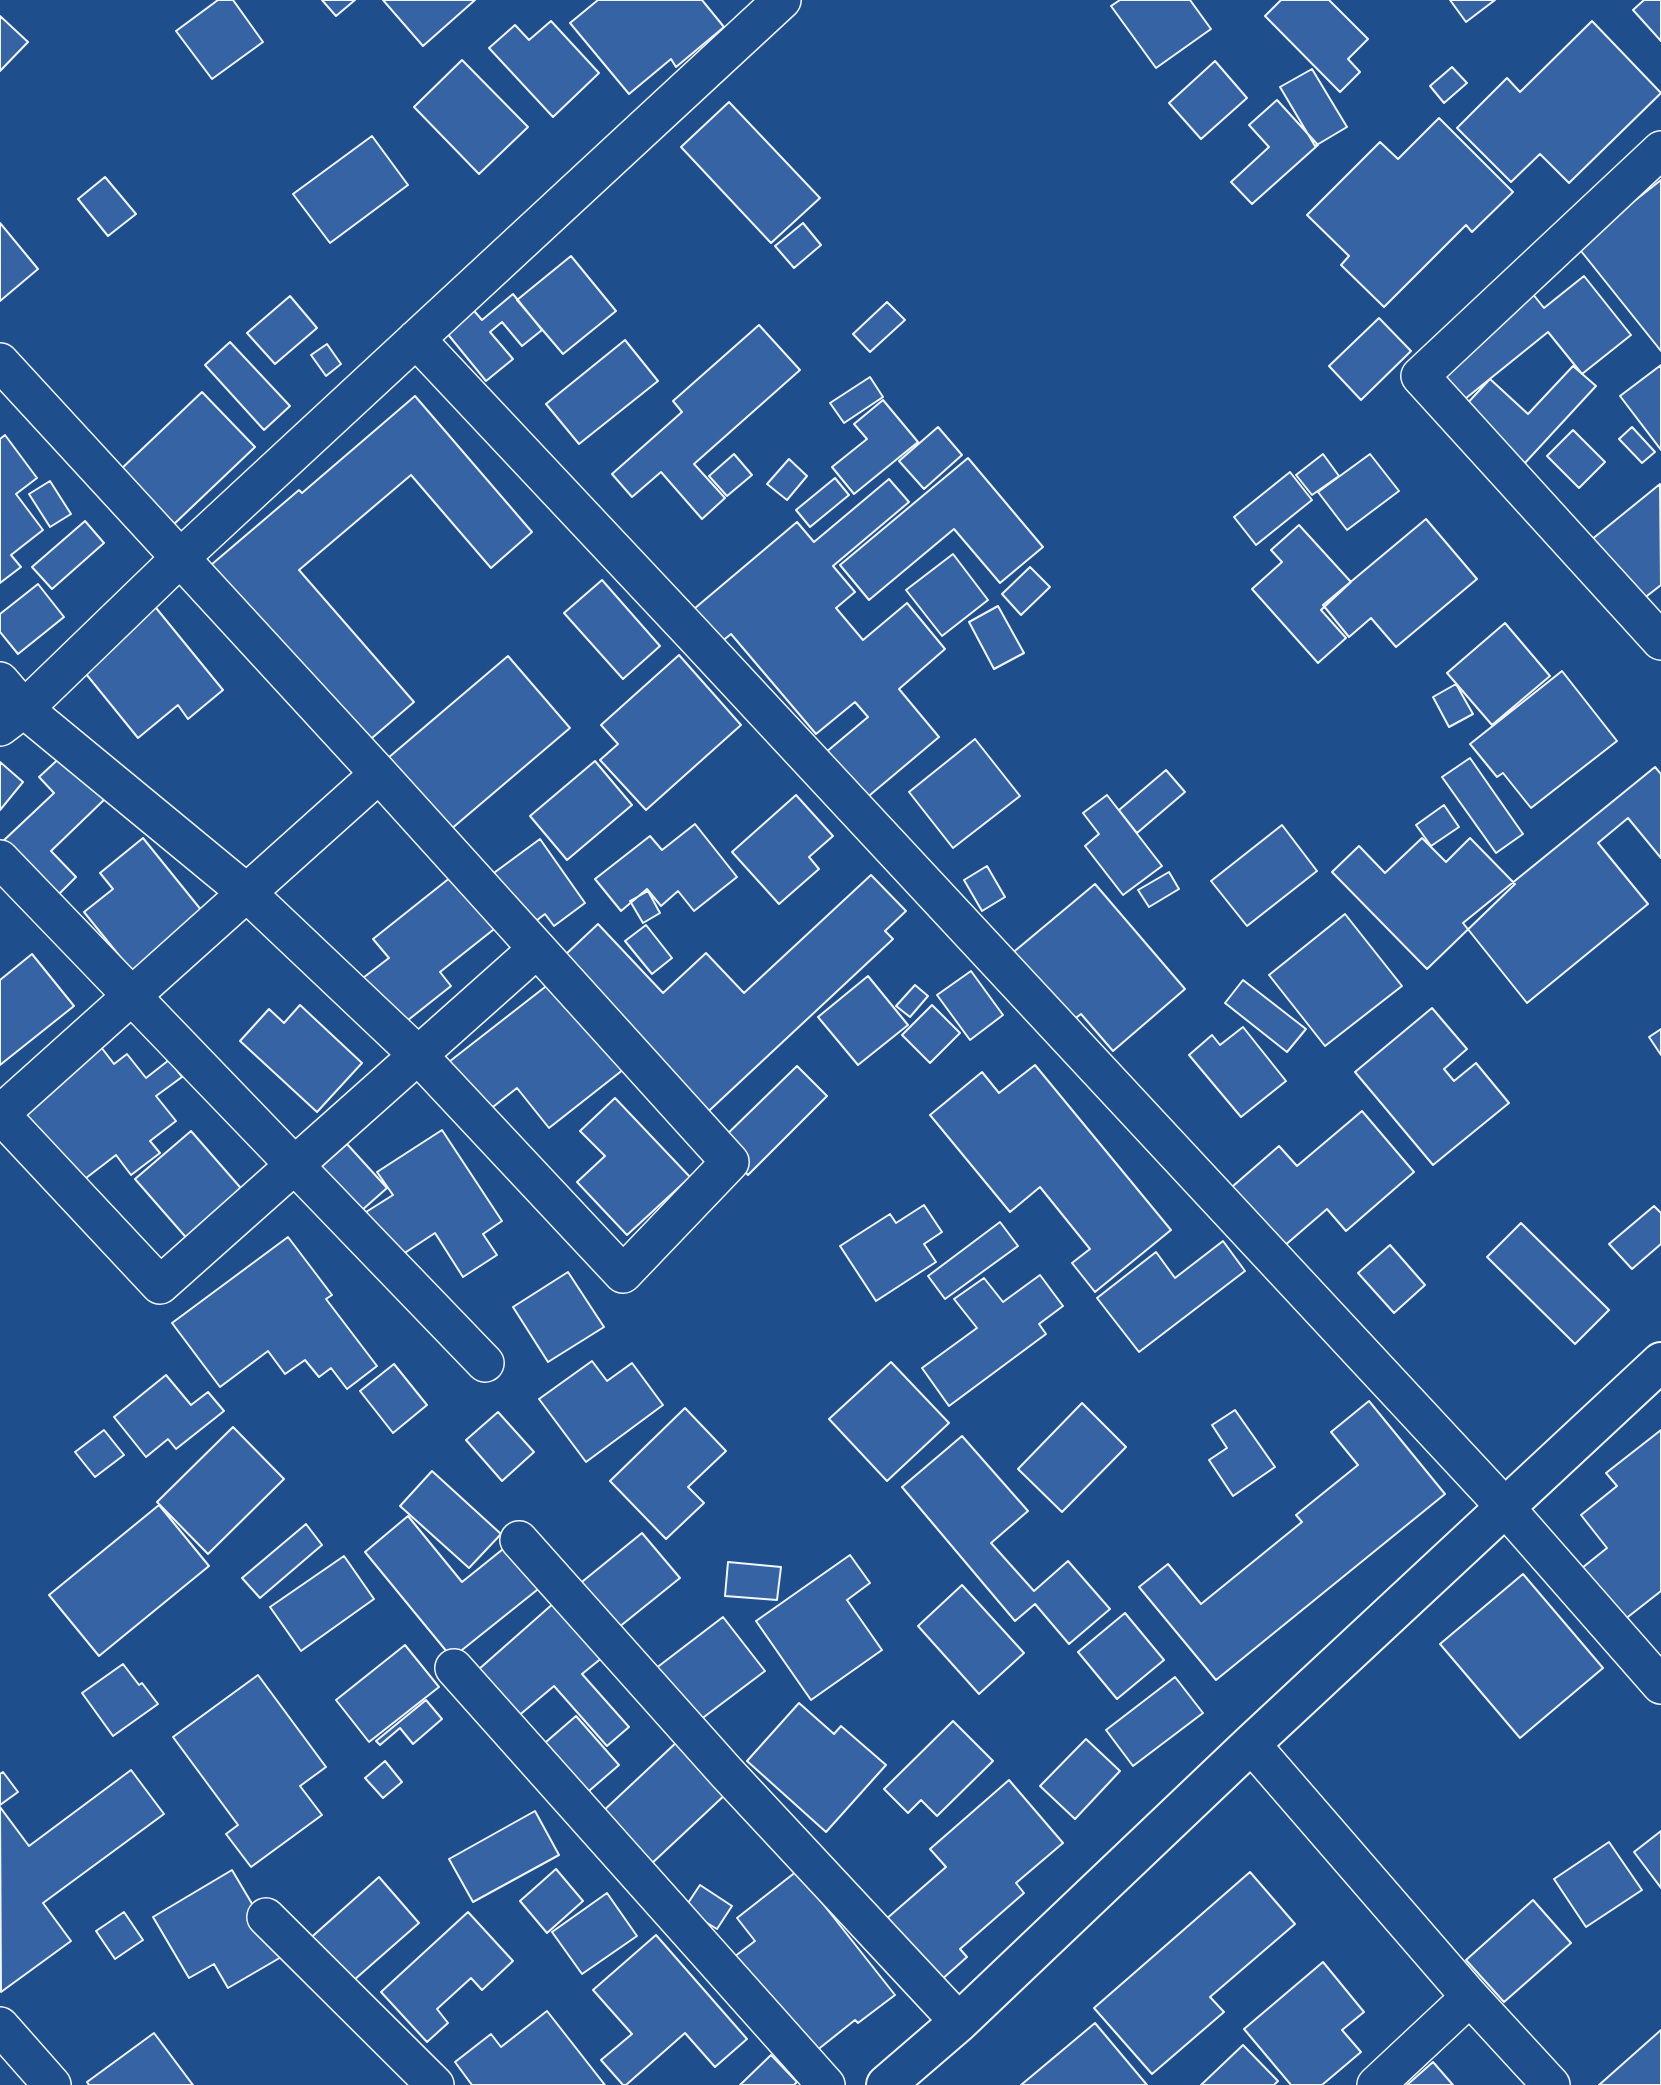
<!DOCTYPE html>
<style>
body{margin:0}
canvas{display:block;background:#1f4e8c}
</style>
<canvas width="1661" height="2085"></canvas>
<script>
const g = document.querySelector('canvas').getContext('2d');
g.lineJoin = 'round';
function paint(path, color) { g.fillStyle = color; g.fill(path, 'evenodd'); }
function trace(path, color, width, dash) { g.strokeStyle = color; g.lineWidth = width; g.lineCap = dash ? 'butt' : 'round'; g.setLineDash(dash || []); g.stroke(path); }
const building = new Path2D(`
 M218 0H233L263 42 212 79 176 31Z
 M322 0H355L336 16Z
 M383 0H475L423 46Z
 M598 0H702L724 27 676 67 671 59 629 94 570 23Z
 M1120 0H1190L1211 29 1156 68 1111 6Z
 M1281 0H1329L1368 39 1348 59 1360 72 1340 92 1265 16Z
 M1450 0H1495L1466 22Z
 M1644 0H1661V41L1633 10Z
 M0 16 28 42 0 71Z
 M551 21 599 73 553 117 489 48 515 25 529 40Z
 M1592 21 1661 93 1569 183 1540 154 1511 182 1457 128 1507 78 1520 92Z
 M462 60 528 127 479 174 414 107Z
 M1215 61 1247 98 1201 139 1169 103Z
 M1452 67 1467 83 1444 103 1430 86Z
 M1312 69 1347 127 1315 146 1280 87Z
 M1277 100 1318 145 1252 204 1231 182 1269 147 1249 125Z
 M729 102 820 198 771 243 681 147Z
 M1439 118 1513 192 1472 232 1466 225 1384 307 1341 265 1349 256 1307 215 1380 142 1398 159Z
 M372 136 408 185 330 243 293 194Z
 M105 177 136 214 108 236 78 199Z
 M1661 180V351L1577 246Z
 M0 223 38 269 0 301Z
 M803 223 821 245 794 268 775 246Z
 M571 256 616 311 563 354 517 300Z
 M1584 276 1631 335 1582 374 1548 332 1460 403 1435 371 1532 293 1544 308Z
 M513 294 542 330 522 346 502 322 490 332 513 359 486 381 442 327 469 305 482 320Z
 M290 296 317 328 275 364 247 333Z
 M887 302 905 320 870 352 853 334Z
 M1379 318 1411 351 1361 400 1329 366Z
 M759 325 800 370 694 464 725 498 702 519 661 472 632 497 612 474 682 412 673 401Z
 M625 340 658 381 579 444 546 404Z
 M230 342 290 406 264 430 205 365Z
 M327 344 341 364 326 376 311 355Z
 M1661 365V450L1620 396Z
 M1573 366 1596 386 1524 464 1463 408 1490 379 1528 414Z
 M870 377 883 397 844 423 830 403Z
 M202 392 255 447 172 526 119 471Z
 M415 396 532 532 491 568 411 475 299 570 414 702 365 744 211 565 299 490 302 493Z
 M883 400 918 442 854 494 832 467 867 439 854 424Z
 M938 427 962 455 924 489 899 461Z
 M1632 427 1655 452 1642 463 1619 439Z
 M1573 430 1605 462 1579 488 1547 456Z
 M5 435 37 478 16 494 43 530 11 555 21 567 0 583V439Z
 M734 454 752 475 727 496 709 476Z
 M1323 454 1339 476 1312 495 1296 475Z
 M1370 454 1399 491 1347 530 1318 492Z
 M968 458 1043 547 1000 583 954 529 869 600 840 565Z
 M789 459 807 476 787 500 767 484Z
 M1290 472 1312 500 1256 545 1234 517Z
 M835 478 849 495 810 527 796 510Z
 M889 479 909 502 833 566 855 592 836 608 863 640 907 603 945 649 899 689 939 737 864 800 825 753 868 717 855 702 816 734 731 634 715 647 688 614 797 522 814 542Z
 M50 481 71 514 50 527 29 494Z
 M1660 484 1661 585 1629 610 1580 549Z
 M1426 519 1477 579 1396 647 1371 618 1349 637 1323 605Z
 M85 521 104 543 52 589 32 567Z
 M1299 525 1351 582 1321 610 1346 638 1318 663 1252 589 1282 562 1271 550Z
 M953 554 988 600 942 636 906 590Z
 M1030 567 1050 587 1021 615 1002 594Z
 M602 580 660 646 623 679 564 613Z
 M38 584 64 617 18 654 0 632V614Z
 M152 603 223 690 188 719 178 705 138 738 78 664Z
 M998 606 1024 653 994 669 969 622Z
 M1505 623 1550 676 1492 725 1447 673Z
 M679 655 741 725 646 810 600 760 618 744 601 725Z
 M508 656 570 728 450 830 388 758Z
 M1562 671 1617 741 1531 808 1503 773 1497 777 1470 744Z
 M1456 684 1473 714 1449 727 1433 697Z
 M975 739 1020 796 953 848 909 792Z
 M65 753 107 797 51 851 76 877 51 902 0 844 54 793 39 777Z
 M1470 758 1523 834 1496 853 1442 777Z
 M595 761 632 805 567 860 530 816Z
 M0 762 23 782 0 810Z
 M1655 767 1661 774V858L1628 818 1598 843 1648 904 1527 1003 1463 923Z
 M1166 770 1185 792 1137 833 1119 810Z
 M796 795 833 836 809 857 819 869 779 904 732 852Z
 M1107 795 1162 866 1123 895 1085 846 1099 834 1083 813Z
 M1444 805 1459 827 1431 846 1416 825Z
 M695 824 737 877 694 911 678 891 661 906 647 889 621 911 595 879 650 836 662 850Z
 M1282 825 1317 871 1247 926 1211 881Z
 M143 838 206 916 134 974 84 912 113 889 100 873Z
 M1422 838 1446 862 1470 838 1515 884 1427 969 1332 872 1359 846 1385 873Z
 M540 839 585 903 554 926 545 914 524 930 487 878Z
 M987 866 1005 897 982 911 964 880Z
 M1169 872 1179 889 1149 907 1138 890Z
 M456 873 498 926 440 972 451 986 398 1028 359 981 389 958 373 939Z
 M871 875 906 911 885 931 893 939 697 1122 565 955 598 924 663 993 706 953 744 993Z
 M1095 884 1185 989 1113 1051 1081 1014 1068 1024 1010 955Z
 M648 891 660 913 643 923 630 901Z
 M1345 914 1402 986 1325 1046 1269 975Z
 M646 925 672 958 652 974 625 941Z
 M32 954 74 1006 0 1065V980Z
 M971 971 1003 1015 970 1040 937 995Z
 M868 976 908 1025 858 1065 818 1017Z
 M554 980 624 1069 549 1128 517 1088 484 1114 445 1065Z
 M1243 980 1306 1029 1287 1052 1225 1003Z
 M915 985 928 996 910 1017 896 1006Z
 M300 1005 362 1063 317 1112 240 1041 269 1009 284 1023Z
 M932 1005 960 1033 930 1063 902 1035Z
 M1432 1008 1467 1049 1444 1069 1454 1081 1476 1063 1509 1103 1433 1165 1355 1072Z
 M1243 1027 1286 1081 1241 1117 1189 1055 1212 1035 1220 1045Z
 M1661 1029V1055L1649 1037Z
 M101 1047 114 1064 127 1054 146 1078 169 1060 182 1077 156 1096 176 1121 150 1141 160 1153 131 1175 116 1155 77 1185 20 1110Z
 M1035 1065 1171 1230 1095 1292 1072 1263 1090 1249 1040 1187 1010 1212 930 1115 982 1072 999 1093Z
 M797 1066 827 1096 748 1175 717 1144Z
 M615 1098 690 1177 627 1235 577 1182 605 1156 580 1131Z
 M1362 1111 1414 1172 1346 1231 1327 1209 1276 1253 1225 1193 1279 1146 1297 1166Z
 M442 1130 502 1221 483 1234 497 1255 463 1277 435 1233 397 1258 366 1212 393 1195 377 1172Z
 M191 1131 246 1194 190 1242 135 1179Z
 M347 1144 387 1188 361 1211 321 1167Z
 M924 1205 942 1232 924 1244 936 1262 876 1301 840 1246 890 1214 896 1223Z
 M1654 1206 1661 1213V1244L1632 1269 1609 1244Z
 M1000 1222 1018 1246 945 1299 928 1276Z
 M1521 1223 1609 1310 1575 1344 1487 1257Z
 M288 1237 332 1295 326 1299 377 1366 347 1389 331 1368 319 1377 305 1360 285 1374 268 1351 220 1387 172 1323Z
 M1223 1241 1245 1271 1139 1352 1097 1298 1156 1252 1175 1278Z
 M1390 1245 1425 1285 1394 1313 1358 1273Z
 M568 1272 604 1327 548 1362 513 1307Z
 M1040 1275 1063 1306 1039 1324 1046 1334 949 1406 922 1368 977 1328 954 1299 984 1278 1003 1302Z
 M592 1361 607 1381 632 1363 663 1405 586 1462 539 1399Z
 M891 1362 949 1423 887 1481 829 1419Z
 M394 1364 427 1405 393 1433 360 1391Z
 M166 1375 191 1405 208 1392 224 1411 176 1449 168 1439 146 1457 114 1417Z
 M1369 1401 1445 1494 1216 1680 1139 1587 1168 1564 1201 1604 1302 1522 1296 1515 1358 1465 1331 1432Z
 M1082 1403 1126 1447 1062 1512 1018 1469Z
 M685 1408 726 1451 688 1487 704 1503 666 1539 610 1481Z
 M1235 1410 1275 1467 1233 1496 1209 1460 1227 1448 1212 1425Z
 M498 1412 534 1452 502 1481 466 1440Z
 M233 1427 284 1479 208 1554 157 1502Z
 M104 1430 124 1455 95 1477 75 1452Z
 M1661 1430V1591L1624 1620 1582 1568 1607 1548 1581 1515 1617 1486 1606 1473Z
 M962 1436 1028 1511 991 1543 1034 1591 1068 1561 1110 1609 1069 1644 1035 1604 1015 1621 902 1487Z
 M432 1471 501 1534 469 1568 400 1506Z
 M159 1505 209 1566 99 1656 49 1595Z
 M408 1516 462 1582 513 1541 547 1582 452 1658 365 1552Z
 M306 1524 322 1545 260 1598 242 1578Z
 M642 1533 680 1578 608 1636 572 1590Z
 M850 1555 870 1583 847 1600 882 1650 811 1700 756 1621Z
 M344 1556 374 1599 301 1651 270 1607Z
 M728 1562 781 1567 777 1600 725 1596Z
 M1523 1574 1603 1668 1520 1738 1440 1644Z
 M962 1585 1024 1653 979 1694 918 1626Z
 M555 1602 603 1657 582 1674 629 1727 607 1746 554 1686 510 1723 470 1677Z
 M1125 1613 1164 1660 1117 1699 1078 1652Z
 M723 1617 765 1671 692 1726 651 1672Z
 M405 1645 439 1687 369 1742 336 1700Z
 M123 1664 139 1685 142 1683 158 1704 113 1736 82 1693Z
 M258 1675 326 1767 300 1786 322 1815 251 1867 226 1834 238 1825 173 1737Z
 M1175 1677 1203 1713 1133 1766 1106 1730Z
 M426 1700 442 1719 413 1744 400 1728 380 1745 376 1741Z
 M799 1703 834 1734 841 1726 886 1765 826 1832 747 1761Z
 M576 1716 619 1765 582 1797 539 1748Z
 M953 1721 993 1761 937 1816 921 1800 908 1813 884 1789Z
 M1086 1739 1120 1771 1075 1819 1040 1786Z
 M679 1740 728 1792 649 1866 600 1814Z
 M385 1761 402 1782 383 1798 365 1778Z
 M131 1770 164 1814 43 1903 71 1941 1 1992 0 1807 29 1846Z
 M3 1772 18 1792 0 1805V1774Z
 M1009 1780 1063 1843 1016 1883 1024 1893 960 1949 967 1957 931 1989 877 1927 946 1867 930 1849Z
 M535 1811 559 1855 473 1902 449 1859Z
 M1661 1831V1888L1634 1852Z
 M1609 1842 1642 1890 1586 1927 1554 1879Z
 M556 1869 583 1901 547 1933 520 1901Z
 M232 1870 283 1956 228 1988 214 1964 189 1978 153 1917Z
 M797 1871 895 1995 858 2023 855 2020 811 2055 734 1957 755 1941 737 1918Z
 M1250 1872 1295 1924 1210 1997 1224 2012 1152 2074 1094 2008Z
 M379 1877 419 1923 346 1987 306 1942Z
 M700 1885 732 1906 717 1929 684 1909Z
 M607 1893 637 1936 582 1974 552 1932Z
 M1533 1900 1571 1943 1504 2002 1466 1960Z
 M124 1912 143 1940 115 1959 96 1931Z
 M468 1912 513 1961 482 1990 471 1978 437 2009 448 2023 427 2042 381 1992Z
 M656 1935 747 2039 715 2067 685 2033 626 2085H623L601 2060 632 2034 593 1990Z
 M1323 1962 1364 2012 1342 2030 1361 2052 1322 2085H1291L1244 2029Z
 M547 2011 605 2085H472L455 2062 491 2034 501 2047Z
 M1095 2023 1147 2085H1021Z
 M1661 2030V2085H1599Z
 M154 2033 193 2085H89L87 2082Z
 M1243 2045 1278 2081 1274 2085H1201Z
 M771 2055 797 2082 794 2085H740Z
 M1433 2062 1453 2085H1407Z`);
paint(building, '#3563a3');
trace(building, '#f2f6ff', 2);
const minor = new Path2D(`
 M1661 150 1420 376 1661 641
 M416 339 693 634 1505 1507 1661 1685
 M0 362 379 774 730 1162 623 1274 418 1055 247 893 24 709 0 681
 M0 727 24 709 179 559 782 0
 M379 774 0 1114 160 1285 536 950
 M0 859 485 1363
 M519 1540 726 1772 959 2022
 M454 1668 826 2085
 M1251 1744 1470 1997 1551 2085
 M266 1917 435 2085
 M0 2026 52 2085
 M1376 2085 1470 1997`);
const primary = new Path2D(`
 M886 2085 959 2022 1251 1744 1661 1362`);
trace(minor, '#f2f6ff', 40);
trace(primary, '#f2f6ff', 42);
trace(minor, '#1f4e8c', 37);
trace(primary, '#1f4e8c', 38);
</script>
